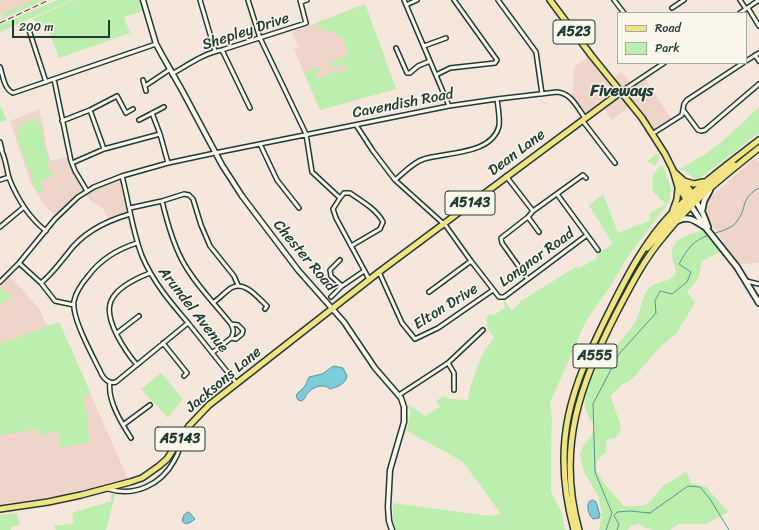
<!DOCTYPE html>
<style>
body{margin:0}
#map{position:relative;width:759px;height:530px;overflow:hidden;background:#f5e7dc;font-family:Sriracha,sans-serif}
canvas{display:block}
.legend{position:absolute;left:617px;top:12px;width:130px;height:52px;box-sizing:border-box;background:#fbf7ec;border:1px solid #a3ada2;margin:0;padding:5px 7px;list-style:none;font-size:12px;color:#1f3d34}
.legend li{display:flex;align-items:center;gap:8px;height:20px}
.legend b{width:20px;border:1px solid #a3ada2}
.scale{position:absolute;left:12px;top:20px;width:98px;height:18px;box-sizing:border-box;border:2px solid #1f3d34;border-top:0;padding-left:5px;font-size:12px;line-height:14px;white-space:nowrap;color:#1f3d34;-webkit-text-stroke:3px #fbf7ec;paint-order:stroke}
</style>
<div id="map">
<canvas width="759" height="530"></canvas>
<ul class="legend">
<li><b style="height:5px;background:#f4e382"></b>Road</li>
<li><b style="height:11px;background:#bceeae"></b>Park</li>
</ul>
<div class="scale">200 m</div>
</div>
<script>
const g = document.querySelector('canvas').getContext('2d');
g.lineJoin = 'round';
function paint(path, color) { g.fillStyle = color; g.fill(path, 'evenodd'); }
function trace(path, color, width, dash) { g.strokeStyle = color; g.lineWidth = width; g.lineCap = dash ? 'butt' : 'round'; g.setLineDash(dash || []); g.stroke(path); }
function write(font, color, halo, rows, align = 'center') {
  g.font = font + ' Sriracha,sans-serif'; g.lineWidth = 3; g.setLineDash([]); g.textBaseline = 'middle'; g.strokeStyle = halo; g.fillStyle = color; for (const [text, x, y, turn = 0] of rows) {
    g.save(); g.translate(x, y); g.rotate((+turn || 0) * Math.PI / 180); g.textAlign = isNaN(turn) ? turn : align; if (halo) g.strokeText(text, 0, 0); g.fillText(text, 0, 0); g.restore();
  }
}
paint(new Path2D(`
 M0 0H31V1L0 15Z
 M365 4 396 89 320 110 294 49 299 47 292 32Z
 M591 55 612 79 621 72 632 84 644 76 649 84V85L673 121 652 134 632 105 612 120 602 106 585 118 568 96 573 92 574 67Z
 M39 109 44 130 46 146 51 161 70 156 87 191 122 176 121 187 127 212 109 220 102 207 92 202 84 193 57 217 44 205 30 181 10 121Z
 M754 159 759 162V263L740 264 738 263 710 222 705 210V206L709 198Z
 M9 276 20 287 40 310 47 327 59 322 128 479 67 494 0 505V286Z`), '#eed4c9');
paint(new Path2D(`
 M33 0H44L0 20 2 14Z
 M57 0H72L0 32V25Z
 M74 0H140L143 11 124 17 130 33 59 58 48 29 32 19Z
 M365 4 396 89 320 110 304 73 317 67 319 71 315 75 318 79 337 71 339 73 347 70 344 64 331 68 330 63 348 54 343 37 336 36V33L335 31 330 33 314 24Z
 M0 105 7 120 0 122Z
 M759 107V133L700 178H693L684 170 681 171 680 169 704 155 724 140Z
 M35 119 41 125 44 144 49 159 47 171 50 169 53 175 40 183 44 190 38 193 31 180 34 178 26 164 16 133C21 125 25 121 35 119Z
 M658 153 660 157 655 166 647 161Z
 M663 166 671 189 669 202 629 255 611 285 586 321 550 403 552 419 551 451V492L561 511 565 530H396L393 519V503L490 516 500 514 497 508 462 461 407 431 410 413 409 405 425 416 440 407 436 401 443 396 451 399 468 400C472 379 479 355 494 338L487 327 486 319 490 314 494 315 505 308 503 299 512 311 521 301 576 267 578 269 597 258 596 255 613 244 589 205 603 194 618 233 651 220 649 214 666 204 653 192 652 189 653 175 658 168Z
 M707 229 724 250 702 261 699 277 687 292 695 303 676 334 661 346 634 377 628 382 623 384 611 395 612 401 621 426 619 434 615 438 608 439 606 442V452C602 456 597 459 596 465 595 477 617 497 624 506H640L648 504 663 486 686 472 691 483 706 487 728 512 706 524H678L670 530H653L646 528 639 524 631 526 628 530H599L602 513 598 496 584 472 580 454 583 446 590 438 595 426C581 408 583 395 592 375 595 368 597 361 602 356 605 355 608 353 610 352 617 346 629 331 634 324 641 314 642 294 649 288 658 279 669 285 676 272 675 266 673 261 672 256 670 237 694 233 707 229Z
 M0 288 11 296 0 307Z
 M59 322 91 394 83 395 89 426H87L90 442 61 448 58 431 40 435 39 429 0 435V344Z
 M161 373 183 399 168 418 141 389Z
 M111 494H115L106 530H56L54 526 74 523 72 513 111 501Z
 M17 513 20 525 11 527V530H0V515Z`), '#bceeae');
const water = new Path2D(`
 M334 366 343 368 347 376C346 384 337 387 330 389 324 383 312 387 308 393 305 396 306 398 302 401L298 400 296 395 305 386 309 377 322 374Z
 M593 500 596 502 600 515 599 518 593 519C589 516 586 506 589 502Z
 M189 512 195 519 191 522 186 524 182 521 184 515Z`);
paint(water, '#7eccdb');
trace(water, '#589398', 1);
trace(new Path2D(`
 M712 234C721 231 732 229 737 221 748 208 739 199 759 188
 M606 530 612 513 595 472 593 404 619 354 656 313 655 301 660 291 672 294 687 282 691 272 679 264C688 248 692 241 709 235
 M617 530 619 524 614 516 617 512 630 511 650 513 688 486 700 487 710 499 729 530`), '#589398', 1);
const minor = new Path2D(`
 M200 0 215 51
 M248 0 260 38 306 134 312 172 340 198 333 209 336 218 369 279
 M404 0 449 106
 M498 0 536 52 542 94
 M614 0 624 13
 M740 0 746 9
 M301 2 307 0
 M406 5 417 0
 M672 8 684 0
 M748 8 759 26
 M740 13 759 0
 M29 30 46 82
 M424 46 446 38
 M396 48 407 73H410L418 66 430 61
 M222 50 250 108
 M755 55 759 61
 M746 61 759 53
 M0 67C3 76 4 89 13 93L156 44
 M172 74C188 65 204 53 222 50L306 23 300 0
 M436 75 450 68 495 63 497 60 454 0
 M54 79 71 161 75 171 87 191
 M143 80 146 91
 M145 86 169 70
 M622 91 664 63
 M90 110 104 149
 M684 111 698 130 701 131 705 130 759 84
 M152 113 160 134 168 163
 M139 120 164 107
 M582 120 615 163
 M62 121 90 110 117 96 126 113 133 109
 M356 125 373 151 395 180 446 226 471 261 499 297H504L587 235
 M652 134 682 115 684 104 687 100 743 63
 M0 142 2 150
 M260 144 277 180 299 208
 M0 148C6 157 6 168 9 178 17 198 28 217 46 231
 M72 163 104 149 160 134
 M122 176C129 203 132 230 142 256 153 282 171 303 189 324 205 344 221 364 237 384
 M506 176 533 211
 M0 180 9 177
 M395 180C404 173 413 162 424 159 446 152 492 155 499 126 500 118 498 107 497 99
 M557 194 598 250
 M340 198 344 193H350C362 201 377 210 383 222L380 229 351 246
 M162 201C167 222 172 241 182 260 194 283 215 304 231 324L238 325 243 330 242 334 236 339 231 338 212 353
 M130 208 162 201 184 194 189 195 193 199 201 225 210 246 234 276 238 285
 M528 217 539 232
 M0 227 24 207
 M137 243C118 249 102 258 89 275 83 282 76 291 74 301 71 318 94 358 102 375 105 380 109 384 116 382L188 323
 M340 260 330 270 331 276 342 286
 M19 263 41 283 55 301 74 305
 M379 272 402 323 415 339 438 328 493 290
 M527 278 502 243 501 238 528 217 533 211 583 175 586 178
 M746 281 759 284
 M0 282 19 263 55 219 78 197 94 187 122 176 168 163 215 153 449 106 497 99 557 92C571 93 577 107 585 118
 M41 283C53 273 58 265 68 253 83 232 106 221 130 214
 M429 292 471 261
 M331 297 342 286 364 271
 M214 302C220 298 225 292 231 288 245 280 258 298 267 306L265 309
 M117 333 139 316
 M231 338C234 333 234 330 231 324
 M163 343 187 373 184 376
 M448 363 454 373V390
 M137 365C126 352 103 319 111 301 117 287 137 278 150 273
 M110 382C107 400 122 424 131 438
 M399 395 448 363 483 330
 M123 425 150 405
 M108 489C134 497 161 485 174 461 178 454 181 448 181 440`);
const tertiary = new Path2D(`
 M143 0 156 44 162 55 183 92 222 165 242 196 298 270 344 322 375 368 401 398 404 407V422L390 470 388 507 389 521 392 530`);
const secondary = new Path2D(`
 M696 201 703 214 708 227
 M691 206 706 228 737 267 759 303
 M702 211 704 201 710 190
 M677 221C689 215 695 221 705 227`);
const primary = new Path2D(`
 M0 509 48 502 81 495 130 482 142 478 159 466 167 459 189 426 209 405 379 272 622 91`);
const trunk = new Path2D(`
 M550 0 591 55 642 118 665 154 673 170 678 187 691 206
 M673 171 683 180 693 195
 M677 177 690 197
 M684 181 694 184 703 182
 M685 199 688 200 692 199 711 181 734 165
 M673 210 677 199 678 189
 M647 248 679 212 691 201
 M574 530C550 442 571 388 610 310 627 276 645 241 671 214 699 185 728 164 759 140
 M579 530C556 448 580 383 618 310 631 285 645 258 664 236 691 202 725 175 759 148`);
trace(minor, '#1f3d34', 6);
trace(tertiary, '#1f3d34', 7);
trace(secondary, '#1f3d34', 8);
trace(primary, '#1f3d34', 8);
trace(trunk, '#1f3d34', 8);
trace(minor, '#fbf7ec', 3);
trace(tertiary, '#fbf7ec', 4);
trace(secondary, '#fbf7ec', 4.5);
trace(primary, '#f4e382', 5);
trace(trunk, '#f4e382', 5);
trace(new Path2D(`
 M0 23 49 0`), '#1f3d34', 1, [6, 3]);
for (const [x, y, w] of [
 [574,32,42],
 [470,203,50],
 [595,356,44],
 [180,439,50]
]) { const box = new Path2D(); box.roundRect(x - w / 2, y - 12, w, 24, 3); g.fillStyle = '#fbf7ec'; g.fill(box); trace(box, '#1f3d34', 1); }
write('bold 14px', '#1f3d34', null, [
 ["A523",574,32],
 ["A5143",470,203],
 ["A555",595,356],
 ["A5143",180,439]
]);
write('15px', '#1f3d34', '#fbf7ec', [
 ["Shepley Drive",246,32,-18],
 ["Cavendish Road",403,104,-11],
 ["Dean Lane",517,153,-37],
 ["Chester Road",304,256,50],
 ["Longnor Road",537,258,-36],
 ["Elton Drive",446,307,-32],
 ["Arundel Avenue",193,310,52],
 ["Jacksons Lane",224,380,-40]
]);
write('bold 16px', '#1f3d34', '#fbf7ec', [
 ["Fiveways",622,92]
]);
</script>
